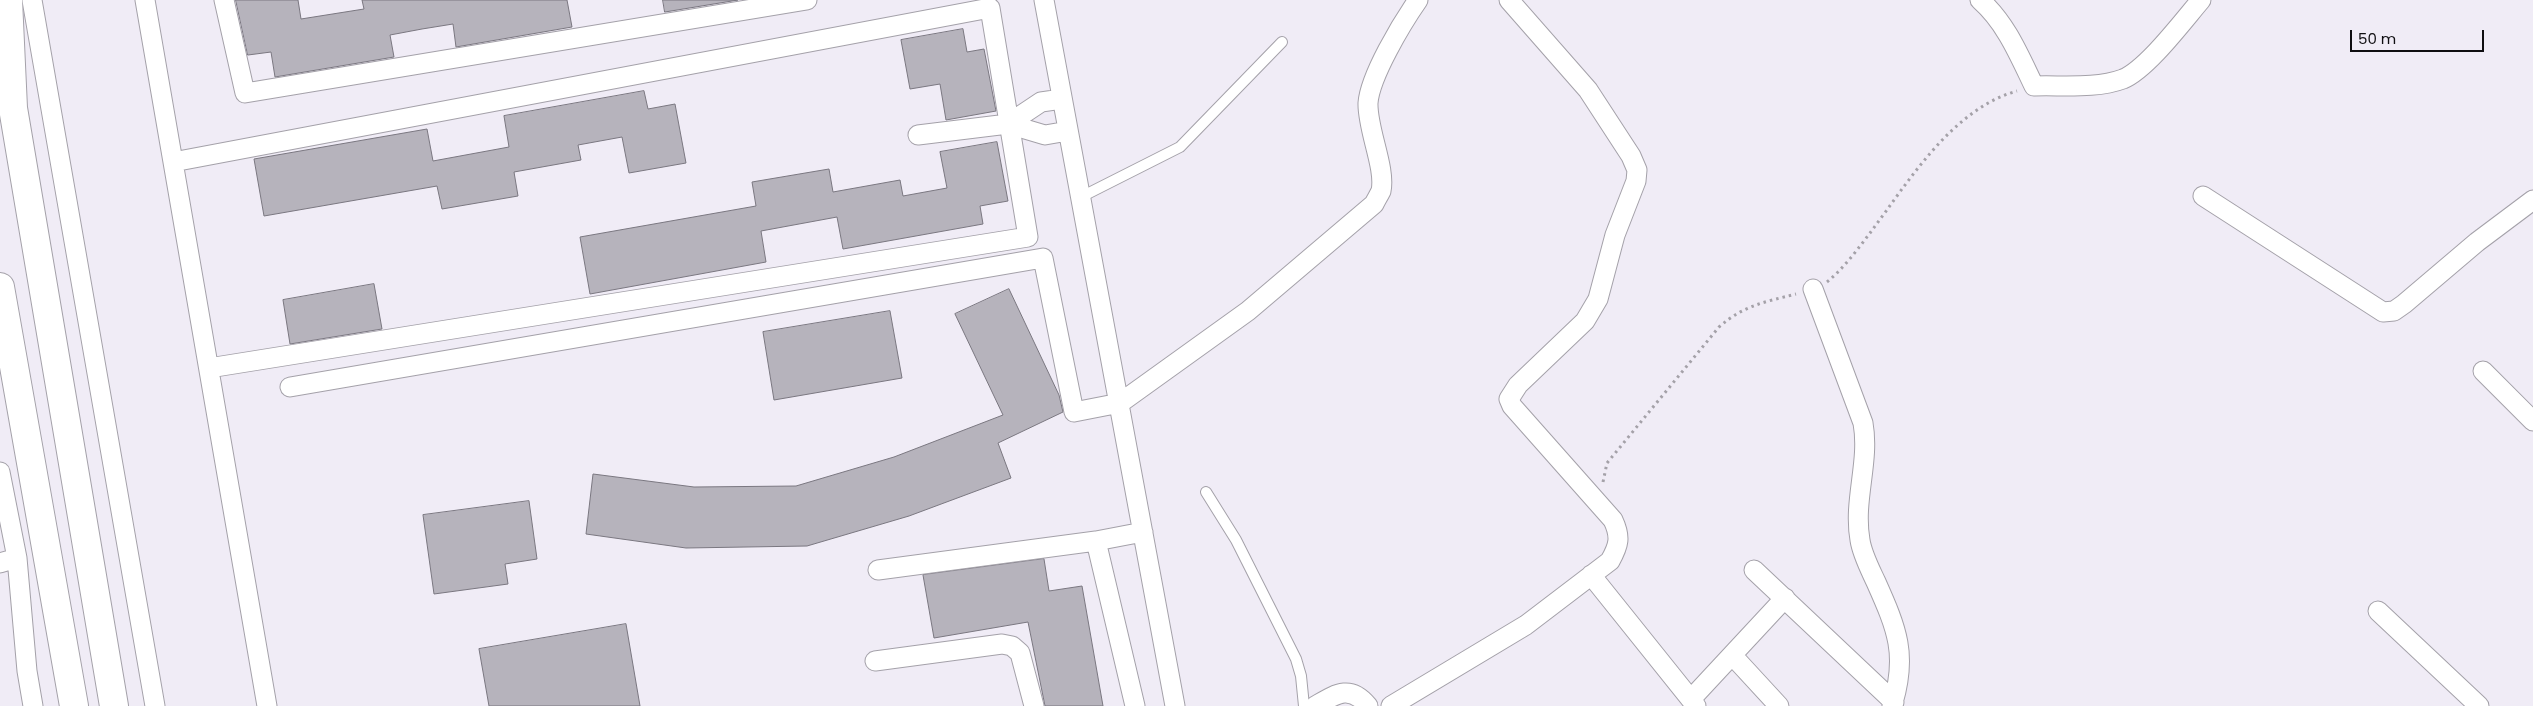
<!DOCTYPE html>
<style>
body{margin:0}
#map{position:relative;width:2533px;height:706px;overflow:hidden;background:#f0ecf6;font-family:Poppins,sans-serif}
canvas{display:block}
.scale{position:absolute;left:2350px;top:30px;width:134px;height:22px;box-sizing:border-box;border:2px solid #0f0e11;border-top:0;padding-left:6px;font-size:15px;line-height:18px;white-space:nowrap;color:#0f0e11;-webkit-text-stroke:4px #f0ecf6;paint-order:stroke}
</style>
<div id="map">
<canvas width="2533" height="706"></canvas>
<div class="scale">50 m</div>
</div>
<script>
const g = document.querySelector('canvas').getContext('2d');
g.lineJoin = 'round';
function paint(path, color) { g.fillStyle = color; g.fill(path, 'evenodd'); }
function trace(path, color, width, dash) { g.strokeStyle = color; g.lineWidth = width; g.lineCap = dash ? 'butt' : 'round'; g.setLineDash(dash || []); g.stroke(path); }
const building = new Path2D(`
 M236 0H298L301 19 364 9 362 0H567L572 27 456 47 453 24 422 29 390 35 394 57 275 77 271 52 248 55Z
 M663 0H738L665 12Z
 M963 29 967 52 984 49 996 111 946 120 940 84 910 89 901 40Z
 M644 91 648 109 675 104 686 163 629 173 622 137 578 145 581 160 514 172 518 196 442 209 437 186 264 216 254 159 427 129 433 161 509 147 504 116Z
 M997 142 1008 201 980 206 983 224 843 249 837 217 761 231 766 262 590 294 580 237 756 206 752 182 829 169 833 192 900 180 903 196 947 188 940 152Z
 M374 284 382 329 290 344 283 300Z
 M1009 289 1059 395 1063 412 998 443 1011 478 909 516 807 546 686 548 586 534 593 474 694 487 796 486 894 457 1003 415 955 314Z
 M890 311 902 378 774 400 763 332Z
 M529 501 537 559 505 564 508 584 434 594 423 515Z
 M1044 559 1049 591 1082 586 1103 706H1045L1028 622 934 638 923 575Z
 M626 624 640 706H489L479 649Z`);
paint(building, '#b6b3bc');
trace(building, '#7a7780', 1);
const lane = new Path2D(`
 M1081 197 1180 147 1282 42
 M1206 492 1236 540 1296 659 1301 676 1304 706`);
const street = new Path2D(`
 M32 0 155 706
 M145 0 267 706
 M224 0 245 93 807 0
 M1044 0 1175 706
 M1980 0C2006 23 2019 55 2034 86 2062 85 2096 89 2123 79 2147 69 2183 21 2201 0
 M1008 124 1041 102 1062 99
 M918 135 1008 124 1045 135 1068 131
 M173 162 990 8 1028 237 209 368
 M2203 196 2383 312 2394 311 2404 304 2477 242 2533 200
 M1813 289 1863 423C1870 462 1853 500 1860 540 1862 554 1870 569 1876 582 1897 629 1908 655 1892 706
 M2483 371 2533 421
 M290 387 1043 258 1074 412 1120 403 1248 311 1374 204C1376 200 1379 195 1381 191 1386 168 1367 129 1368 103 1370 76 1402 23 1418 0
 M0 472 17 558 27 671 33 706
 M1096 541 1135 706
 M0 563 17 558
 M878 570 1096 541 1143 532
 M1754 570 1894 702
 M1591 575 1696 706
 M2378 611 2479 706
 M1732 655 1779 706
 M875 661 1002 644 1012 646 1020 653 1034 706
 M1692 698 1785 598
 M1315 706C1336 694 1350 684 1368 706
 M1391 706 1526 625 1610 561C1619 545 1621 537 1613 520L1512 406 1509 399 1518 385 1585 321 1598 299 1615 235 1636 181 1637 170 1631 156 1588 90 1509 0`);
const secondary = new Path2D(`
 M8 0 13 108 114 706
 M0 287 74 706`);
trace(lane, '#a4a1a9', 12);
trace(street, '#a4a1a9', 21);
trace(secondary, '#a4a1a9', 30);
trace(new Path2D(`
 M1827 282C1844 268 1857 250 1870 233 1909 181 1952 109 2017 91
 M1603 482 1607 463 1719 327C1744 305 1765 302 1796 294`), '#a4a1a8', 3, [2.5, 4]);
trace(lane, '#fff', 10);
trace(street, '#fff', 19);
trace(secondary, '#fff', 28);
</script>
